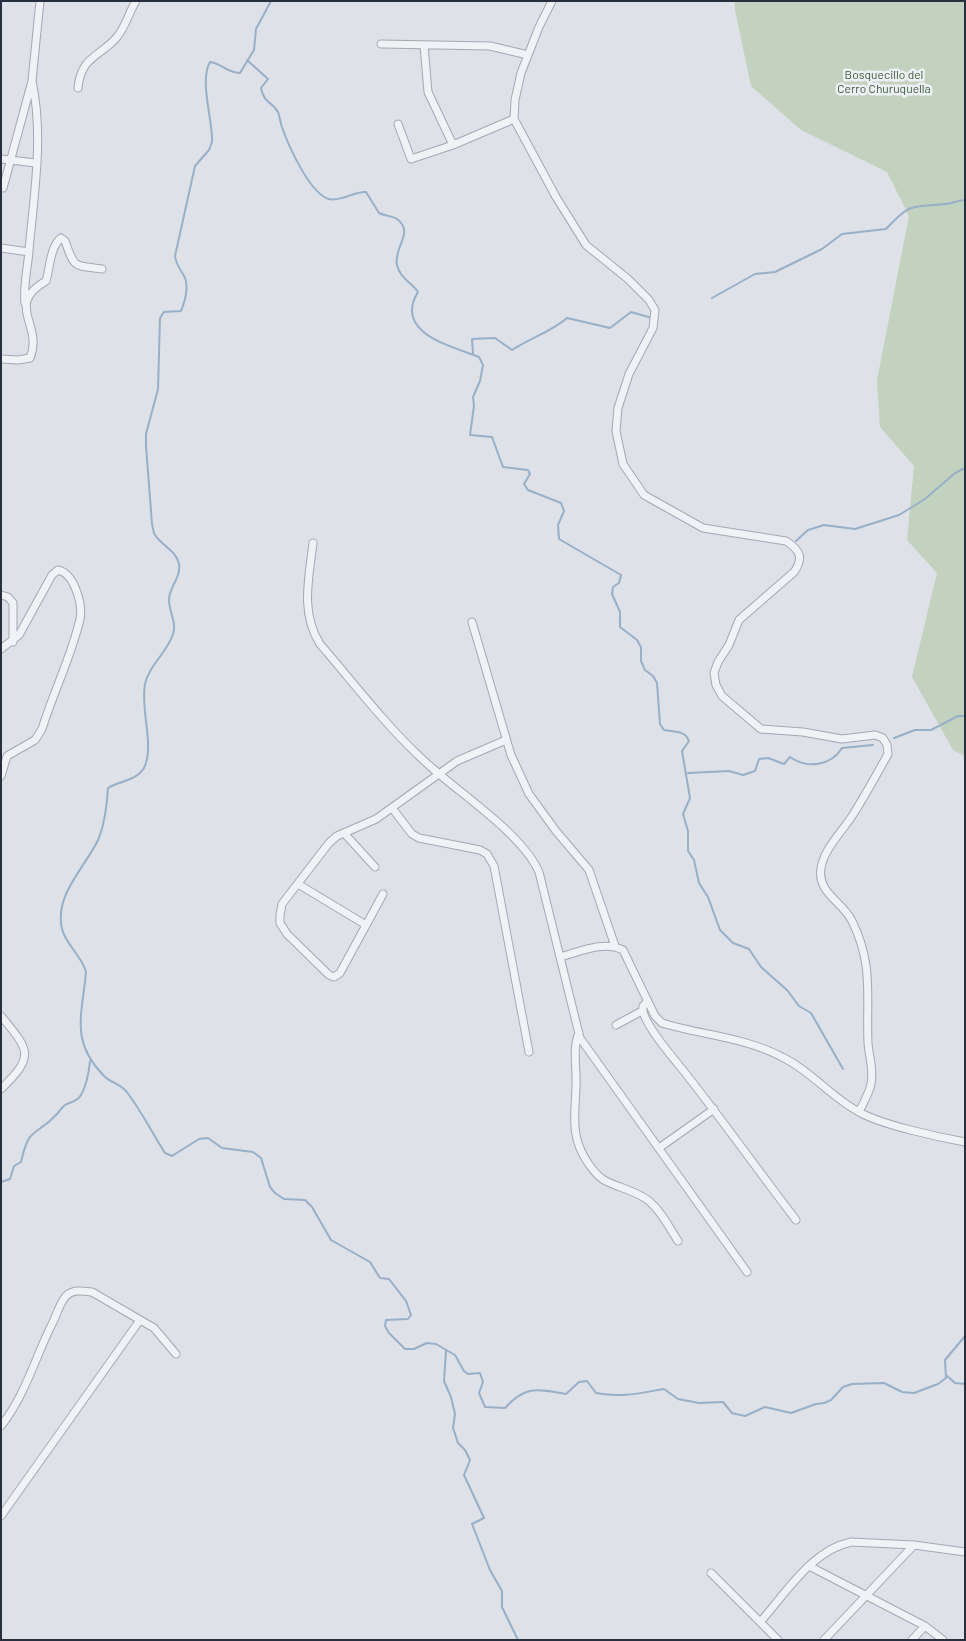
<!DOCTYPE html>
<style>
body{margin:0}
#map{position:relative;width:966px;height:1641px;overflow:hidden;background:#dee1e8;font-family:Barlow,sans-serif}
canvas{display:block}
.frame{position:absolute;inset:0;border:2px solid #272f3e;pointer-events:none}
</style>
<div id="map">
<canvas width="966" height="1641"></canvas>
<div class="frame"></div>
</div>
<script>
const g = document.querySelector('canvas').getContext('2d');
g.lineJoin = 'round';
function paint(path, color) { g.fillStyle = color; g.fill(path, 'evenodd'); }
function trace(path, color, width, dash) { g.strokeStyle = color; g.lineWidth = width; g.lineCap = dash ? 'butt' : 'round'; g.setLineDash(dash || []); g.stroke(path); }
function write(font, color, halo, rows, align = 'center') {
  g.font = font + ' Barlow,sans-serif'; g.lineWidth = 5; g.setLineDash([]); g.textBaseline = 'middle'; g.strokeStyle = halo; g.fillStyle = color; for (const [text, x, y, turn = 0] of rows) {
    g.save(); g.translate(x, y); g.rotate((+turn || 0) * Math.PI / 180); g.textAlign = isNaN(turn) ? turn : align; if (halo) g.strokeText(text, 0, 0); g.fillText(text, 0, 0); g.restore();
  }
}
paint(new Path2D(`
 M735 1H965V756L953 750 912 677 937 573 907 540 914 466 880 427 877 380 909 216 887 172 801 130 751 86 735 10Z`), '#c3d2bf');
trace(new Path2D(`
 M271 1 256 29 254 50 240 73C227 73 221 63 210 62 199 81 213 120 212 142L209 150 195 166 175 256C176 265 181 270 185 278 189 288 185 301 181 311L164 312 160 318 158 389 146 434V446L152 524C153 527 153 532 155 535 162 546 176 550 179 564 181 578 169 587 169 600 169 612 177 623 173 634 167 653 149 665 145 684 140 709 155 746 144 768 136 781 119 781 108 788 107 805 105 822 99 838 86 867 54 894 62 929 66 945 82 956 86 972 82 1016 70 1041 104 1076 110 1082 120 1084 126 1091 141 1110 152 1133 165 1153L172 1156 199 1139 208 1138 222 1148 253 1152 261 1158 270 1187 275 1193 284 1199 305 1200 312 1207 331 1240 370 1262 380 1278 389 1279 406 1301 411 1315 408 1319 386 1320 385 1326 389 1333 405 1349H414L427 1343 436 1344 455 1355 464 1371 468 1374 480 1373 483 1382 479 1393 485 1407 505 1408C526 1385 537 1389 566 1394L579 1382 587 1381 596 1393C622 1398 640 1393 664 1389L678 1399 699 1403 723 1402 732 1413 745 1416 765 1407 791 1413 816 1404 824 1403 831 1400 843 1387 852 1384 884 1383 902 1392 914 1393 938 1384 946 1378 945 1360 965 1336
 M247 60 268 79 261 88C264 104 272 101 278 112 280 117 280 122 282 127 288 145 310 194 329 199 342 202 354 191 366 192L379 213C385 216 393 216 397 219 415 232 393 248 397 265 400 278 411 282 418 292 393 333 451 346 479 357L483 365 480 381 473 397 474 406 470 435 492 437 503 467 528 470 530 474 524 484 528 490 561 503 564 511 558 525 559 539 621 575 619 583 613 587 612 594 620 612V627L637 640 641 647V661L645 670 653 676 657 683 660 724 664 730C674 732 685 730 689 741L682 751 690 798 683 814 688 831V851L694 860 699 883 708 897 720 930 733 943 749 949 761 967 787 990 799 1006 811 1013 843 1069
 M712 298 755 274 775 272 822 249 842 234 886 229C912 201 911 208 945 204 952 204 958 200 965 200
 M473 354 472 339 495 338 512 350C530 338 551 332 567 318L610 328 631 312 652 318
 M796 541 808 530 824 525 855 529 899 515 925 499 955 473 965 468
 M894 738 915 730H931L958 716H965
 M688 773 729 771 743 775 755 771 759 759 768 758 784 764 790 757C807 769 831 766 842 748L873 745
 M1 1182 10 1179 14 1166 21 1162C29 1125 36 1137 57 1114 60 1111 61 1108 65 1105 70 1102 77 1102 81 1095 86 1086 89 1072 90 1061
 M446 1351 444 1381 451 1397 455 1414 453 1428 458 1443 465 1450 470 1460 464 1475 484 1518 472 1524 490 1570 502 1591V1607L518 1640
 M946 1375 955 1383 965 1384`), '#98afc8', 2);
const street = new Path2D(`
 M552 1 539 27 521 73 515 100 514 119 556 197 586 245 628 279 649 300 655 310 653 328 629 374 618 408 616 431 623 464 644 495 703 528 786 541C800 550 804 558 794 572L739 620 729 645 718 662 714 673 716 685 722 696 761 729 803 732 842 739 875 735 883 738 887 745 888 754C877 774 866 794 854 813 844 830 824 848 821 868 817 893 842 901 852 921 874 965 866 997 868 1043 869 1057 874 1070 871 1084 869 1094 863 1103 859 1112
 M381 44 490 46 528 55
 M424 45 428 92 453 145
 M78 88C81 56 100 57 117 37 126 26 129 12 136 1
 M398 124 411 159 453 145 514 119
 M1 159 36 163
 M3 188 32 81 40 1
 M1 248 29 252
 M25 303C23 285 28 267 29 250 34 194 44 136 32 81
 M1 359 18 360 30 358C44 325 4 305 46 281 50 268 50 247 61 238L65 241C75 269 73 265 102 269
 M313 543C309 578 300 612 320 644 352 681 383 722 419 756 453 790 521 831 539 872L580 1038 747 1272
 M1 595 8 597 13 603V642
 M472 622 511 755 529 794 556 831 589 870 615 946
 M1 649 19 635 52 575 58 570C74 573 83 604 80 619 72 655 53 693 42 729L35 740 7 756 1 776
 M392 808 412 834 419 838 480 850 487 854 494 866 529 1052
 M344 833 375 867
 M298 884 366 925
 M383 894 340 973 334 977 329 975 287 934 280 923V915L282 904 329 843 337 836 376 819 457 761 506 740
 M560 957C579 952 604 940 623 950L655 1016 662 1023C701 1035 744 1037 782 1057 811 1071 831 1097 859 1112 882 1125 938 1137 965 1142
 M647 1002 643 1006C640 1019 669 1053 678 1064 719 1115 756 1168 796 1220
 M1 1016C30 1051 35 1056 1 1089
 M616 1025 642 1011
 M579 1033C572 1048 577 1069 576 1086 575 1116 570 1137 588 1163 593 1170 597 1176 604 1180 618 1188 635 1190 649 1201 661 1211 669 1227 678 1241
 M659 1148 714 1109
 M1 1426C25 1396 35 1358 52 1324 57 1315 59 1304 66 1296 73 1289 83 1291 92 1292L154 1328 176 1354
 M1 1516 140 1320
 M809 1566 925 1626 943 1640
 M711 1573 778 1640
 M761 1621C786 1593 812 1550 851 1542L914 1545 965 1552
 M824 1640 914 1545
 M912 1640 925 1626`);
trace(street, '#a3a8b2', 9);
trace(street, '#f0f2f6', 7);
write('12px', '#3b5a34', '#edf0f5', [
 ["Bosquecillo del",884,75],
 ["Cerro Churuquella",884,89]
]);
</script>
